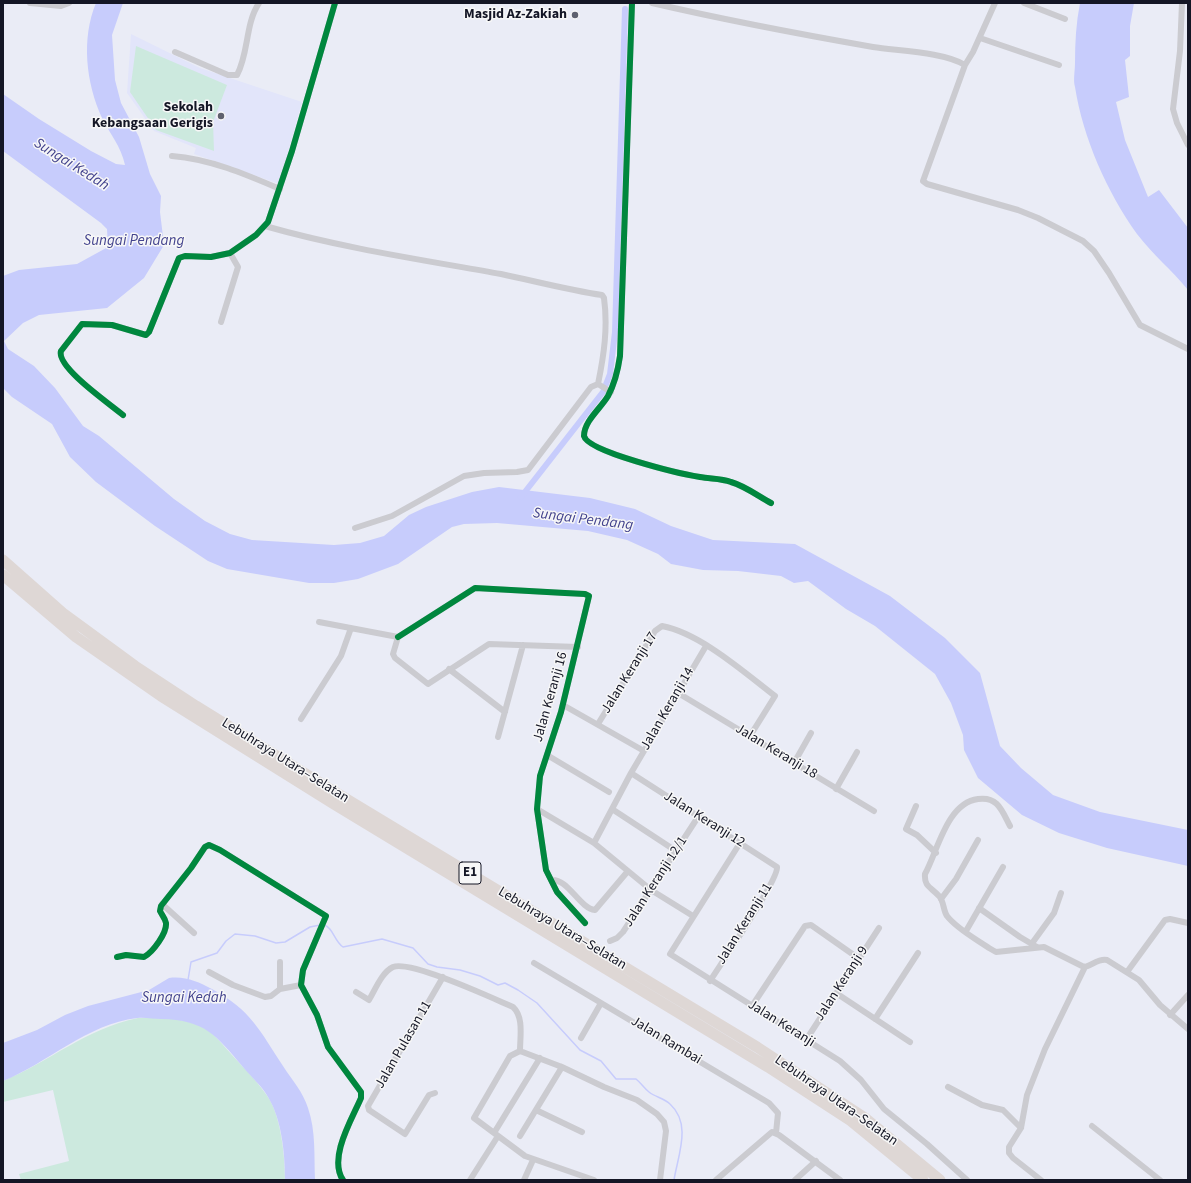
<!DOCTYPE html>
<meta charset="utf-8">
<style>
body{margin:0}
#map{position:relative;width:1191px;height:1183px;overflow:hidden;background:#eaecf6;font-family:"Source Sans 3",sans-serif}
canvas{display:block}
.frame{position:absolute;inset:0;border:4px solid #141625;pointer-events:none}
</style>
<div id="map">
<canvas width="1191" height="1183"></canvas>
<div class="frame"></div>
</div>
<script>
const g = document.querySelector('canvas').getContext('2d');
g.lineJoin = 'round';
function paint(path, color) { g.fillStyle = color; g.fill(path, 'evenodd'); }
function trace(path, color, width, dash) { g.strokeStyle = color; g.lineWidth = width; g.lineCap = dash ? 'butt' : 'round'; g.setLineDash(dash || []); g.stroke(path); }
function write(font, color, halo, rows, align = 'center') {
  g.font = font + ' "Source Sans 3",sans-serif'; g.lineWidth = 3; g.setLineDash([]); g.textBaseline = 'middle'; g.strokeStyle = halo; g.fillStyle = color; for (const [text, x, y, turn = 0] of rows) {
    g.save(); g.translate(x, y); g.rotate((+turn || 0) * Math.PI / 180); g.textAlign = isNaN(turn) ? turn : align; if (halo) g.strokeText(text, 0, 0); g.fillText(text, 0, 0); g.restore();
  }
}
paint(new Path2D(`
 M131 34 200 68 302 102 279 184 194 154 196 148 154 131 127 93Z`), '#e2e5fa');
paint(new Path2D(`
 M136 46 227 85 213 122 214 151 156 130 130 92Z
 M138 1018C158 1018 179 1017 198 1025 212 1030 222 1044 232 1055 244 1068 258 1082 268 1097 281 1117 285 1156 285 1180H21L19 1174 69 1161 53 1090 3 1102V1081C51 1061 85 1029 138 1018Z`), '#cce9de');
paint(new Path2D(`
 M96 3H123L112 35 115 80 121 103 139 137 150 174 161 196 160 212 164 245 144 278 107 308 39 315 23 323 4 341 8 349 34 366 55 388 83 426 99 436 174 499 205 521 230 534 252 540 334 545 360 543 384 536 409 515 426 507 472 492 499 487 590 498 635 509 671 526 713 540 795 544 890 596 945 638 980 673 1000 746 1021 768 1053 795 1100 812 1188 830V866L1107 848 1059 833 1022 815 978 778 964 750 963 735 951 703 935 674 875 626 846 609 808 581 794 583 781 576 738 571 703 570 671 564 658 554 627 540 588 531 497 523 464 524 452 527 398 564 358 579 334 583H309L227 569 208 561 155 526 96 482 70 457 52 424 12 397 3 388V276L19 270 77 264 108 247 107 229 101 223 3 151V94L39 119 91 151 116 164 125 165C121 146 110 134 102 118 86 83 81 39 96 3Z
 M1080 3H1134L1130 26V56L1125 60 1129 97 1116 102 1125 140 1148 197 1159 190 1188 228V290C1172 270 1153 255 1137 234 1107 192 1083 138 1075 87 1073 80 1075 71 1075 63 1075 43 1076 23 1080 3Z
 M169 978C186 976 198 982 212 989 251 1010 260 1031 283 1066 292 1080 303 1092 308 1108 316 1131 314 1156 315 1180H285C285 1154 282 1120 268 1097 262 1086 251 1077 243 1067 216 1035 205 1020 161 1019 153 1019 145 1017 137 1018 87 1024 48 1063 3 1081V1043L37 1030 65 1015 88 1006 149 990Z`), '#c7ccfc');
trace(new Path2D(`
 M324 925C333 927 334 941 343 947L382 939 413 948 428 964 437 967 460 970 480 976 498 985 505 983 518 990 537 1003 580 1050 601 1061 616 1079H636C641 1083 644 1088 649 1092 655 1097 664 1098 670 1104 692 1124 678 1155 674 1180
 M188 980 191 962 217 953 226 941 235 934 255 936 276 943 285 942 310 927 320 925`), '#c7ccfc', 1.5);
trace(new Path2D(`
 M521 497 603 392 610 374 615 332 625 9`), '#c7ccfc', 6);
trace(new Path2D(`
 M30 3 61 6 69 3
 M632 3 620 356C618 370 615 383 608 396 601 408 584 421 584 436 588 452 681 474 700 477 711 479 721 478 731 482 745 486 758 496 771 503
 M652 3C725 20 799 34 873 47 899 51 944 52 965 65L973 52 995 3
 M1024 3 1065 19
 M1182 3 1180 51 1173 109 1177 123 1188 145
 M980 38 1059 65
 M175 52 228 75H237C249 53 245 24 259 3
 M965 65 923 181 927 184 1018 210 1038 218 1083 241 1094 251 1109 273 1140 325 1188 349
 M172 156C210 159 245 174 280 189
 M265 226C342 248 423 260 501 274 535 281 568 290 602 295L604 298C608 327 604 355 598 384
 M221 322 238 267 230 253
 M123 415C110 404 56 367 61 351L82 324 112 325 146 335 149 332 179 258 185 256 211 257 230 253 256 235 268 222 292 151 335 3
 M355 528 392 516 464 476 484 473 517 472 528 470 591 387 598 384 611 392
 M319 622 398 637
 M398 637 475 588 565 593 585 594 589 596 561 712 540 776 537 809 546 870 557 892 585 923
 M398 637 393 654 395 658 428 684 489 644 578 647
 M449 669 505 712
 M678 693 874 811
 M563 705 644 751
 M301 719 341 656 351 628
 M598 724 655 631 662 626C700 633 745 673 775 696L750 736
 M498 737 523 645
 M547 755 609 792
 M794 763 811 733
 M631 773 777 867C779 879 720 965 710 981
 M836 789 857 752
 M916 806 906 829 917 835 936 853
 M537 809 594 843 651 890 693 916
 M612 809 676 851
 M1010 826C1002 811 998 796 978 799 947 803 938 850 925 874 924 887 931 887 939 896 944 901 943 910 947 916 957 929 976 939 989 948L996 952 1044 947 1084 967C1092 966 1098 958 1107 960L1139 980 1160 1005 1188 1029
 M594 843 631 773 706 646
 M740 843 670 954 840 1061 861 1080 884 1109 927 1144 967 1180
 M551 880C568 878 579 908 595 910L628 871
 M941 899 956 879 978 840
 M162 904 194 933
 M979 908 1020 937 1037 947
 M966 931 1003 867
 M610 941 617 938 623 932 698 817
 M1033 942 1054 913 1061 893
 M117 957 126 955 144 957C153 952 167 933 166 923 165 918 162 915 160 911L161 906 191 868 205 847 209 845 220 850 326 916 303 970 301 985 317 1015 328 1047 361 1092V1098C352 1119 328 1158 343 1180
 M280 962V989
 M534 963 769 1103 778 1113 776 1133
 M209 972 233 985 265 997 271 996 280 989 301 985
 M1127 972 1165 920 1170 919 1188 923
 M356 992 369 1000C375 990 382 972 393 967 411 960 492 998 513 1007 524 1017 520 1037 520 1051
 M836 993 910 1042
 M752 1006 805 926 811 925 858 958
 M1170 1015 1188 995
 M875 1019 918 953
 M581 1038 601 1003
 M806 1040 879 928
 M948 1087 982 1105 1003 1110 1021 1128
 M435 1093 429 1095 405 1134 369 1110 368 1106 443 977
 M536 1110 582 1132
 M1092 1126 1160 1180
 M494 1133 540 1058
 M520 1136 562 1067
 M470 1180 498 1136
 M524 1180 533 1160
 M594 1180 525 1156 474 1118 510 1056 520 1051 562 1067 604 1087 637 1100 657 1114 664 1122 666 1131 660 1180
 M716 1180 772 1132 779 1135 840 1180
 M795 1180 816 1161
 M1041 1180 1013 1158 1009 1153V1147L1021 1128 1027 1095 1045 1049 1085 967`), '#cbcbd0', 6);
trace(new Path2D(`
 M3 560 64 614 135 666 196 706 333 791 757 1047 865 1118 940 1180
 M3 575 76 637 161 696 334 804 768 1067 851 1121 923 1180`), '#ded7d5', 11);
trace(new Path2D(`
 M632 3 620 356C618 370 615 383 608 396 601 408 584 421 584 436 588 452 681 474 700 477 711 479 721 478 731 482 745 486 758 496 771 503
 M123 415C110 404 56 367 61 351L82 324 112 325 146 335 149 332 179 258 185 256 211 257 230 253 256 235 268 222 292 151 335 3
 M398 637 475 588 565 593 585 594 589 596 561 712 540 776 537 809 546 870 557 892 585 923
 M117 957 126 955 144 957C153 952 167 933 166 923 165 918 162 915 160 911L161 906 191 868 205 847 209 845 220 850 326 916 303 970 301 985 317 1015 328 1047 361 1092V1098C352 1119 328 1158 343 1180`), '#00873e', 6);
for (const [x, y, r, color] of [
 [575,15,4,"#5f616e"],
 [221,116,4,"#5f616e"]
]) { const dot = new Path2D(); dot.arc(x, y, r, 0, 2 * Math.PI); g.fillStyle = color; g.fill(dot); trace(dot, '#f7f7f7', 1.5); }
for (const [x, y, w] of [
 [470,873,22]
]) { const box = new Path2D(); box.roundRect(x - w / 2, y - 11, w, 22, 3); g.fillStyle = '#f7f7f7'; g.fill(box); trace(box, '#141625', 1); }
write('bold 13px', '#141625', null, [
 ["E1",470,873]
]);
write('bold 14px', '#141625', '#f7f7f7', [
 ["Masjid Az-Zakiah",567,15],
 ["Sekolah",213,108],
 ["Kebangsaan Gerigis",213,124]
], 'right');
write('14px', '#141625', '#f7f7f7', [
 ["Jalan Keranji 17",630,673,-58],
 ["Jalan Keranji 16",551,697,-74],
 ["Jalan Keranji 14",668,709,-60],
 ["Jalan Keranji 18",776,752,31],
 ["Lebuhraya Utara–Selatan",285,761,32],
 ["Jalan Keranji 12",704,820,32],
 ["Jalan Keranji 12/1",656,882,-57],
 ["Jalan Keranji 11",745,924,-58],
 ["Lebuhraya Utara–Selatan",562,929,31],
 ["Jalan Keranji 9",842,984,-57],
 ["Jalan Keranji",781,1024,32],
 ["Jalan Rambai",666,1041,31],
 ["Jalan Pulasan 11",404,1045,-60],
 ["Lebuhraya Utara–Selatan",836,1101,35]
]);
write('italic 15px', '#43438e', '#f7f7f7', [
 ["Sungai Kedah",71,165,32],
 ["Sungai Pendang",134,242],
 ["Sungai Pendang",583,520,7],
 ["Sungai Kedah",184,999]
]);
</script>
